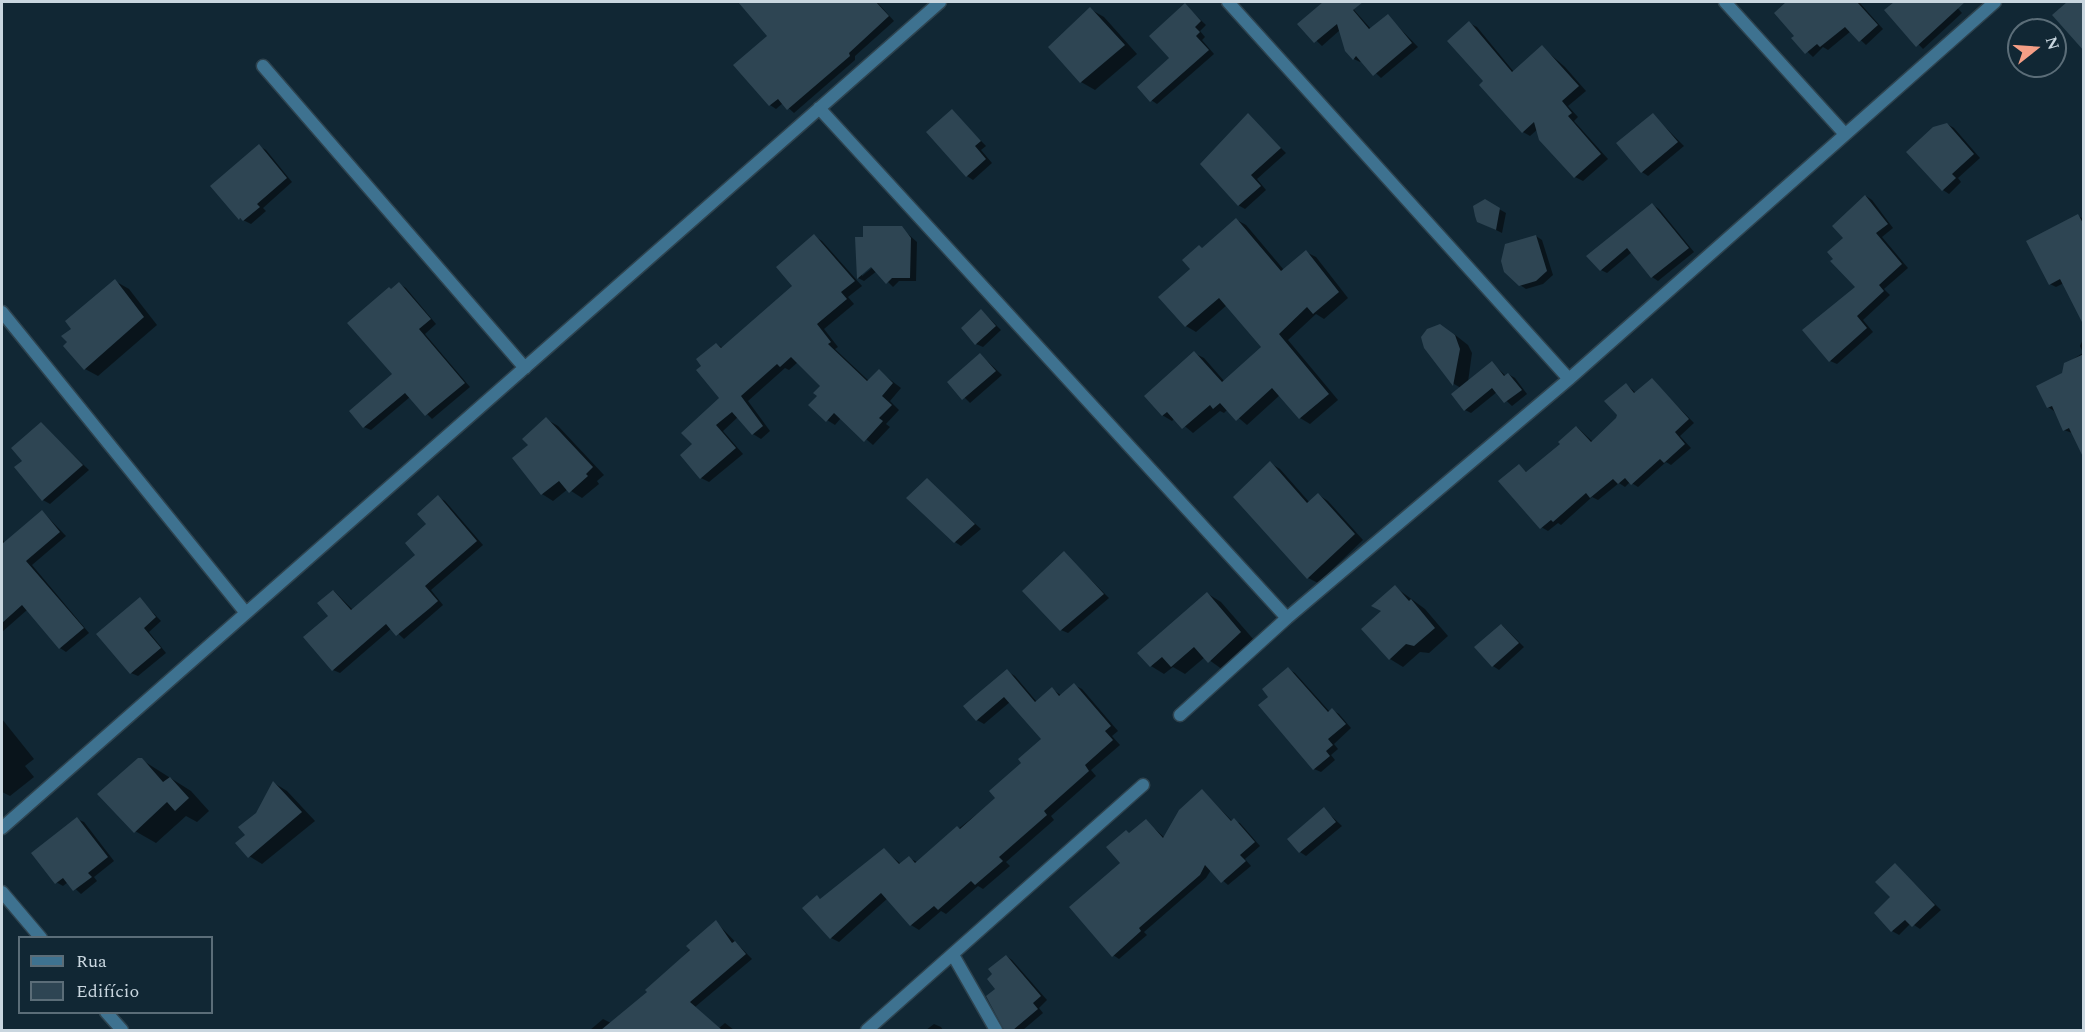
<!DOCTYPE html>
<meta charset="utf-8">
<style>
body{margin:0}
#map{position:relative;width:2085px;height:1032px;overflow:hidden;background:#112734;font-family:Spectral,serif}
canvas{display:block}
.frame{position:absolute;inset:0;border:3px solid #c9d6df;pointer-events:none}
.legend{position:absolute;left:18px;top:936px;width:195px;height:78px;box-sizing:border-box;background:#112734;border:2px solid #5b6d78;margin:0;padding:8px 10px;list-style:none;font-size:18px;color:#c9d6df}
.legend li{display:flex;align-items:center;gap:12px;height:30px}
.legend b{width:30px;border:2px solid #5b6d78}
.north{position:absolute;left:2007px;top:18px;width:60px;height:60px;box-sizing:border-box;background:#112734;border:2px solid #5b6d78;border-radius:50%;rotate:73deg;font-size:16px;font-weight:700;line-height:24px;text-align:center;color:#c9d6df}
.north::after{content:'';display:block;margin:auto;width:21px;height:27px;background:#f49e86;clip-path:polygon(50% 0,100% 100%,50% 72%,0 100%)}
</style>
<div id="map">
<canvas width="2085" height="1032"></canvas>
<div class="frame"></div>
<ul class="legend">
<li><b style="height:8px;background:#3e7290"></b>Rua</li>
<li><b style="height:16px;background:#2e4553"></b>Edifício</li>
</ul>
<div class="north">N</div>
</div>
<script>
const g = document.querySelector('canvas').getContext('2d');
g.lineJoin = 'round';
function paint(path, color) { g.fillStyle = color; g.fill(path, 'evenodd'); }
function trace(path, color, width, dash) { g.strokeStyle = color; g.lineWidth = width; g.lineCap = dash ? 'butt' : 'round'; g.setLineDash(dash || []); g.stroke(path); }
paint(new Path2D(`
 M740 2H793L797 5 801 2H877L894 21 855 56V60L794 113 783 103 776 109 770 105 769 36Z
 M1325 2H1347L1371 29 1388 16 1418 47 1381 78 1362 60 1360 62 1354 59 1340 30 1322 46 1299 24Z
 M1789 2H1831L1836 7 1843 2H1859L1883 29 1866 45 1851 31 1828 50 1823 47 1813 57 1793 38 1796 36 1776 13Z
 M1895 2H1952L1962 13 1923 49 1886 11Z
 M1185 5 1206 25 1200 31 1205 37 1202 40 1214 54 1157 104 1151 100 1171 58Z
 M1090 9 1104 17 1137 54 1095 90 1081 82Z
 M1469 23 1477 27 1514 72 1542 47 1565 67 1586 91 1568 106 1578 117 1574 121 1608 159 1583 181 1575 177 1538 129 1530 136 1523 132 1486 82Z
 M952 111 986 146 981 150 992 163 973 180 967 176Z
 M1248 115 1286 153 1257 179 1266 190 1245 209 1238 205 1236 126Z
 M1653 115 1684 146 1648 176 1642 172Z
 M1947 124 1954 128 1980 158 1958 178 1961 182 1949 194 1943 190Z
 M259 146 266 150 292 182 263 208 266 211 251 224 239 218Z
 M1866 196 1872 200 1893 228 1882 237 1908 268 1884 289 1890 295 1863 320 1873 332 1837 364 1830 361 1857 287 1846 238Z
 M1485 201 1506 213 1502 233 1486 225Z
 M1653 205 1659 209 1694 252 1658 281 1652 277 1632 252 1607 273 1601 270Z
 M2078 216 2084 219V323L2064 283 2056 287 2050 284Z
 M1237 220 1246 225 1284 270 1306 252 1316 257 1348 298 1324 319 1316 314 1288 340 1338 400 1310 424 1300 418 1280 395 1247 425 1228 409 1224 413 1220 411 1193 433 1175 418 1172 421 1162 415 1194 353 1204 358 1225 382 1263 347 1227 305 1196 332 1186 326 1160 298 1192 269 1203 249Z
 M901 228 917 242 916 281H899L893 287 877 271 864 281 858 278 865 239ZM876 261 878 263 862 276V272Z
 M814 236 822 241 862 286 848 297 854 304 824 329 838 347 835 349 869 381 879 371 901 388 890 401 899 410 886 424 890 427 873 445 841 418 835 425 827 420 819 396 822 386 798 362 789 370 785 368 748 401 770 431 761 439 753 434 738 417 723 431 743 454 709 482 701 478 694 444 722 398 703 366 716 344 723 348 794 286Z
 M1536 236 1542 240 1553 275 1543 284 1526 289 1520 285Z
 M115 281 129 289 157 325 98 376 85 369 74 329Z
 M399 284 406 288 436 324 425 334 470 387 432 419 410 397 371 430 364 427 395 374 392 291Z
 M982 311 1001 330 983 347 976 344Z
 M1454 334 1468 345 1472 353 1468 382 1492 363 1506 376 1508 374 1515 378 1527 394 1512 406 1497 392 1471 413 1465 410 1461 388 1454 384 1425 347Z
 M2084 337V447L2072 433 2064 430 2054 411 2048 407 2063 374 2065 364 2083 353 2080 346Z
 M981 355 1002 375 970 403 949 382Z
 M1652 380 1694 423 1680 436 1691 448 1671 465 1666 462 1638 487 1630 482 1625 487 1619 483 1598 500 1592 497 1561 525 1558 523 1548 531 1541 527 1519 466 1528 473 1562 444 1577 427 1593 442 1618 419 1626 384 1636 393Z
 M546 419 558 426 604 475 597 481 599 484 582 498 568 489 553 501 542 494 530 446Z
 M41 424 89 470 50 504 43 500Z
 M1270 463 1280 469 1310 503 1319 495 1328 501 1363 540 1318 583 1308 578 1235 497Z
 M927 480 981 529 961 546 955 542Z
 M438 497 445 501 483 545 431 590 443 605 404 639 392 628 340 673 333 670 330 616 334 591 353 610 417 555Z
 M43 512 66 536 32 565 89 633 66 652 60 648 27 610 2 632V538L5 543Z
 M1064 553 1109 598 1068 633 1061 630Z
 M1395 587 1425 609 1448 636 1429 653 1420 652 1403 667 1390 659 1383 612Z
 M1208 594 1221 602 1254 640 1223 670 1205 657 1185 674 1173 667 1164 674 1151 666Z
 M140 599 161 621 149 632 166 653 138 676 131 673Z
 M1502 625 1524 647 1499 670 1493 666Z
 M1288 669 1295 673 1330 712 1332 710 1339 714 1351 728 1334 744 1338 749 1331 755 1335 760 1321 772 1314 769 1270 697Z
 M1007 671 1015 676 1037 702 1052 689 1062 696 1074 685 1082 689 1118 731 1112 736 1120 745 1091 770 1096 776 1051 816 1054 820 1006 862 1010 866 983 889 978 886 946 914 941 911 919 930 911 925 888 898 839 942 831 938 805 908 817 897 822 900 884 850 901 864 909 858 917 862 997 798 1043 739 1010 702 984 724 977 720Z
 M2 719 34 759 25 766 34 777 10 796 2 792Z
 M142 760 191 791 209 811 197 822 186 816 156 843 135 831Z
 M274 783 287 791 315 821 262 864 249 856 247 835Z
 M1203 791 1232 821 1240 823 1260 846 1245 859 1251 866 1228 885 1211 870 1206 878 1144 932 1147 935 1119 959 1113 955 1122 863 1131 834 1146 821 1165 838Z
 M1324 809 1342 826 1306 856 1300 852Z
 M77 819 84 822 114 861 94 877 97 881 81 894 68 882 63 886 56 882Z
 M1895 865 1941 910 1920 929 1911 923 1899 935 1892 931Z
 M716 922 752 959 695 1007 719 1028 725 1023 734 1030H590L603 1019 611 1023 649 992Z
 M1006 956 1012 960 1047 1000 1039 1008 1043 1013 1023 1030H1007L988 997 997 989Z
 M934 1024 941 1027 943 1030H926Z`), '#0007');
paint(new Path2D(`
 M738 2H876L889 16 849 53 850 56 787 110 778 99 769 106 733 65 767 36Z
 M1323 2H1363L1353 10 1369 29 1388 14 1412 43 1373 76 1356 56 1353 60 1345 51 1337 24 1314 43 1297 24Z
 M1786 2H1857L1878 25 1859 42 1845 27 1820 47 1817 44 1805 54 1791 38 1794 36 1774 13Z
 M1894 2H1965L1916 47 1884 10Z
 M2067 2H2084V51L2052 15Z
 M1185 3 1201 21 1195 27 1200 32 1196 36 1209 50 1150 102 1137 87 1169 58 1149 36Z
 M1090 7 1125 45 1080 83 1048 47Z
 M1469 21 1512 72 1542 45 1579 86 1562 101 1572 113 1568 116 1601 154 1574 178 1539 140 1534 122 1522 133 1479 85 1483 81 1447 41Z
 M952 109 981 141 975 146 986 159 966 177 926 132Z
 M1248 113 1281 148 1251 175 1261 186 1238 206 1200 164Z
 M1653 113 1678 142 1641 173 1616 143Z
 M1947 123 1974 154 1952 174 1956 178 1942 191 1906 152 1933 127Z
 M259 144 287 178 257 204 260 207 243 221 240 218 239 220 210 186Z
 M1865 195 1888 224 1876 233 1902 264 1879 285 1884 291 1857 316 1867 328 1829 362 1802 330 1855 287 1830 261 1833 259 1827 252 1843 238 1832 226Z
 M1485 199 1500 208 1496 230 1477 222 1475 216 1473 206Z
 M1652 203 1689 248 1651 278 1627 248 1600 271 1586 256Z
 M2078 214 2084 225V326L2060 279 2049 285 2026 241Z
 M1236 218 1281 271 1306 250 1339 292 1313 314 1307 307 1279 334 1329 394 1299 419 1272 388 1236 421 1220 403 1213 409 1210 405 1182 429 1167 412 1162 416 1144 396 1194 351 1222 382 1261 347 1219 298 1185 327 1158 297 1190 269 1182 260 1199 245 1202 248Z
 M863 226H902L911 238 910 278H892L886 284 871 267 857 279 855 237H863Z
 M814 234 855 281 841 292 847 299 817 324 831 342 828 344 867 381 879 369 893 383 882 396 892 405 879 418 883 421 864 442 834 413 826 422 808 405 817 396 813 393 820 386 791 357 780 367 777 364 741 396 763 426 752 435 732 412 716 425 736 448 700 479 680 455 692 444 681 433 719 398 696 370 701 366 696 359 716 343 721 348 792 286 776 267Z
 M1536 235 1547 271 1536 281 1519 286 1504 272 1501 261 1505 244Z
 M115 279 144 317 84 370 63 346 67 342 61 336 71 329 65 321Z
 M399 282 431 319 419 329 465 383 425 416 405 393 363 428 349 411 392 374 347 323 389 287 391 289Z
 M981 309 996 326 975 345 961 328Z
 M1440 324 1455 335 1460 349 1453 386 1424 348 1422 341 1421 337 1427 329Z
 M980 353 996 371 962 400 947 382Z
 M2084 354V459L2069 428 2063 431 2052 406 2047 408 2036 386 2062 373 2064 363Z
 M1492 361 1504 376 1508 373 1522 390 1504 403 1492 388 1464 411 1451 394Z
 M1652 378 1689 419 1675 432 1685 444 1664 463 1660 459 1631 485 1625 478 1618 484 1613 479 1590 498 1586 493 1553 522 1551 520 1540 529 1498 481 1519 464 1526 472 1560 444 1558 442 1576 426 1591 442 1616 418 1617 415 1604 401 1626 383 1634 393Z
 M546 417 593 467 586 474 588 476 569 493 559 481 541 495 512 458 528 445 522 439Z
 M41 422 83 465 42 501 14 467 22 461 11 448Z
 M1270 461 1307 503 1318 493 1355 534 1307 579 1233 497Z
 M927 478 975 524 954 543 906 498Z
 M438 495 477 541 425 586 438 601 430 608 396 636 386 624 332 671 303 637 328 616 317 603 333 590 351 610 415 555 405 543 426 524 417 514Z
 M42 510 60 532 26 561 84 628 59 649 22 605 2 623V544Z
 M1064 551 1104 594 1060 631 1022 591Z
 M1395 585 1409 601 1411 599 1435 628 1414 646 1406 644 1389 660 1361 629 1381 611 1371 606Z
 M1207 592 1241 632 1208 663 1194 647 1171 667 1162 657 1150 667 1137 653Z
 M140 597 156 617 144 628 161 648 130 674 96 634Z
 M1501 624 1519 643 1492 667 1474 647Z
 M1288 667 1328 712 1332 708 1346 724 1328 739 1333 745 1326 751 1330 756 1313 770 1258 705 1268 697 1262 689Z
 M1007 669 1035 702 1052 687 1059 696 1074 683 1111 726 1105 731 1113 740 1085 765 1089 771 1044 811 1047 815 999 857 1003 861 975 885 971 881 938 910 934 906 910 926 881 893 830 939 802 908 817 895 820 899 884 848 899 864 909 856 915 863 957 826 960 829 995 798 989 791 1021 763 1018 759 1041 739 1004 697 976 721 963 706Z
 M138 758H142L163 782 170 777 189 798 175 811 167 802 134 833 97 794Z
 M273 781 302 812 248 858 235 843 245 835 238 827 256 813Z
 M1202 789 1231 821 1234 818 1255 842 1240 855 1246 861 1221 883 1205 865 1200 875 1139 928 1141 931 1112 957 1069 907 1120 863 1106 847 1126 830 1129 833 1146 819 1163 838 1179 810Z
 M1324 807 1336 822 1299 853 1287 839Z
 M77 817 108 857 88 873 92 877 73 891 63 878 55 884 31 853Z
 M1895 863 1935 905 1912 927 1905 920 1891 932 1874 913 1890 897 1875 882Z
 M716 920 732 943 735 941 746 954 690 1002 722 1030H601L647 992 645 990 690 950 686 946Z
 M1006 955 1041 996 1033 1003 1038 1009 1013 1030H1004L986 996 995 989 987 979 992 974 988 969Z`), '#2e4553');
const street = new Path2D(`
 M1228 2 1569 379
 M1725 2 1844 133
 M263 66 525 368
 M819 108 1287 618 1569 379 1995 2
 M2 312 246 613
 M1180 715 1287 618
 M2 828 940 2
 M2 892 41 938
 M953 955 996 1030
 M106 1012 122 1030
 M867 1030 1143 785`);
trace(street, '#2e434f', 15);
trace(street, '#3e7290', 12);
</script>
